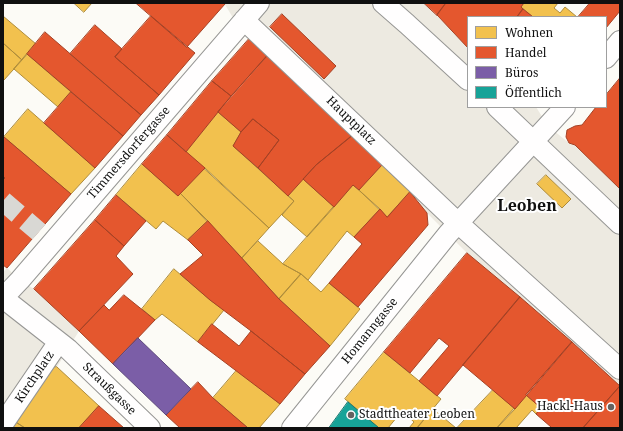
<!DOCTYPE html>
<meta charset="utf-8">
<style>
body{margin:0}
#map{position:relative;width:623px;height:431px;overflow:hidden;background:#fcfbf6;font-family:"Noto Serif",serif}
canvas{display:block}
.frame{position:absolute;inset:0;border:4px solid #101010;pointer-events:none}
.legend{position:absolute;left:467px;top:16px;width:140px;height:92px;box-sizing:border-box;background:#fff;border:1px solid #9f9f9f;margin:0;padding:5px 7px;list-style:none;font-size:12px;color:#101010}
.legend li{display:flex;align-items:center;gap:8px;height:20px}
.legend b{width:20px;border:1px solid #9f9f9f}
</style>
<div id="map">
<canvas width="623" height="431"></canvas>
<div class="frame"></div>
<ul class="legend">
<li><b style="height:11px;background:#f2c14e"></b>Wohnen</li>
<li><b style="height:11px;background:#e4572e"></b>Handel</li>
<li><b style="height:11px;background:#7b5ea7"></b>Büros</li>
<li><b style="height:11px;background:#17a398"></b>Öffentlich</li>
</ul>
</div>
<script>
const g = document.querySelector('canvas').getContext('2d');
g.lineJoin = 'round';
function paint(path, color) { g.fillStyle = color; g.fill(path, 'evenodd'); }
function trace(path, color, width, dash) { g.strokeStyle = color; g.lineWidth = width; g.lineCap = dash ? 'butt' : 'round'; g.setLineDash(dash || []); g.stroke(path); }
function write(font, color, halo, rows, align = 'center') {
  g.font = font + ' "Noto Serif",serif'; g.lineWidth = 4; g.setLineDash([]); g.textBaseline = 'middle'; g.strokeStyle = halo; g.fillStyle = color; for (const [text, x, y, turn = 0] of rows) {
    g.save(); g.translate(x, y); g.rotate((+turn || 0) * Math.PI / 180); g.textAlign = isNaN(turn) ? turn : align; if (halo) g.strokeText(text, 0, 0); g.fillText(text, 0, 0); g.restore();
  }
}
paint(new Path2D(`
 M224 3H424L468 48V107H536L548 126 569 143 575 145 620 189V386L572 342 467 253 427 213 410 192 238 26ZM282 15 336 66 324 78 270 27ZM546 175 571 199 537 184Z
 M7 268 20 280 34 289 79 331 57 367 45 368 15 414 3 406V272Z`), '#edeae1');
const homes = new Path2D(`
 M74 3H92L84 12Z
 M524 3H558L554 8 560 13 565 7 577 17H533L521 7Z
 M3 16 36 44 22 60 3 43Z
 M3 43 22 60 4 80H3Z
 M27 54 71 92 58 107 14 69Z
 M28 109 95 168 71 194 4 137Z
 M218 112 241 132 233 146 294 201 269 228 186 152Z
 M142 164 178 196 180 193 208 221 188 240 163 221 156 229 116 195Z
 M382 165 410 192 387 217 359 190Z
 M205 168 269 228 242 258 180 193Z
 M546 175 571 199 562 208 537 184Z
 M303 179 334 207 307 237 282 215 294 201 288 196Z
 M353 185 380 209 354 237 347 231 308 280 301 274 283 264Z
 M258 241 283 264 301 274 279 299 242 258Z
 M174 269 210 300 224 310 198 342 162 314 155 320 142 309Z
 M301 274 321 292 329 283 360 309 330 346 279 299Z
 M384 352 441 399 418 427 419 428H409L414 422 402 411 388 428H379L345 399Z
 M57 367 99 406 79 428H25L11 419 46 368Z
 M237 370 280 404 259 428H248L213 398Z
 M493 390 515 409 497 428H457Z
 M526 395 541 408 536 414 532 410 516 428H497Z
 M433 409 456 428H419L418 427Z
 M11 419 25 428H5Z`);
paint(homes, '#f2c14e');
trace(homes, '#ae8c3b', 1);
const shops = new Path2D(`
 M136 3H224L225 4 187 47Z
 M424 3H446L437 15Z
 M446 3H524L521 7 523 9 517 17H468V48L437 15Z
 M590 3H620V11L606 28V17H578Z
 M523 9 533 17H517Z
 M282 14 336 66 324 79 270 27Z
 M151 16 195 53 159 95 115 57Z
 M95 25 122 49 115 57 159 95 141 115 70 54Z
 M45 32 141 115 123 136 27 54Z
 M249 39 267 56 231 96 212 81Z
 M267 56 353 135 316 165 288 196 258 168 279 140 253 119 241 132 218 112Z
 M620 78V189L575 145 569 143 566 137 567 130 575 126 582 125 596 107H606V95Z
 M212 81 231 96 186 152 167 135Z
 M71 92 123 136 95 168 44 123Z
 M253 119 279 140 258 168 233 146 241 132Z
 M167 135 205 168 178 196 142 164Z
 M353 135 382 165 359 190 353 185 334 207 303 179 316 165Z
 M4 137 71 194 7 268 3 265V180L5 178 3 176V138Z
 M410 192 427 213 428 225 358 307 329 283 362 244 354 237 380 209 387 217Z
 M116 195 146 221 124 246 95 220Z
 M95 220 124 246 116 256 133 274 79 331 34 289Z
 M208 221 279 299 330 346 305 374 251 331 210 300 180 274 203 255 188 240Z
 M467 253 520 297 437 396 419 381 449 346 439 338 410 373 384 352Z
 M124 295 155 320 113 364 79 331 104 305 109 310Z
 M520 297 572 342 515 409 463 365Z
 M212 324 239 346 251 331 305 374 280 404 198 342Z
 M572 342 620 386 583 428H550L551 427 536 414 541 408 526 395Z
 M198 382 213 398 248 428H180L166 415Z
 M620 386V428H583Z
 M99 406 124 428H79Z`);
paint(shops, '#e4572e');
trace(shops, '#a44225', 1);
const offices = new Path2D(`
 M138 338 191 389 166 415 113 364Z`);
paint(offices, '#7b5ea7');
trace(offices, '#5b477a', 1);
const public = new Path2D(`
 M348 402 379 428H329Z`);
paint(public, '#17a398');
trace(public, '#15776f', 1);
trace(new Path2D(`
 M3 201 39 232`), '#d9d8d4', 20, [20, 10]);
const pedestrian = new Path2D(`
 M383 3 407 24 468 80
 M244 20 458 223 620 369
 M606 58 620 41
 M497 107 620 224
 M3 298 20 280 259 3
 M3 298 68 349 150 428
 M3 424 58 343
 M292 428 448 234 565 107`);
trace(pedestrian, '#969694', 22);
trace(pedestrian, '#fffefe', 20);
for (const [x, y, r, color] of [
 [611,407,4,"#636260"],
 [351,415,4,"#636260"]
]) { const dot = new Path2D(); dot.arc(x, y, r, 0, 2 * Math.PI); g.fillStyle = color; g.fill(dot); trace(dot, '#fff', 1.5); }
write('12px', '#101010', '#fff', [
 ["Hauptplatz",351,121,44],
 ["Timmersdorfergasse",129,153,-49],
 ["Homanngasse",370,331,-51],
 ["Kirchplatz",35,377,-56],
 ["Straußgasse",109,389,44]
]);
write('12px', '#101010', '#fff', [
 ["Hackl-Haus",603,407],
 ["Stadttheater Leoben",359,415,"left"]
], 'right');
write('bold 16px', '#101010', '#fff', [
 ["Leoben",527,206]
]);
</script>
